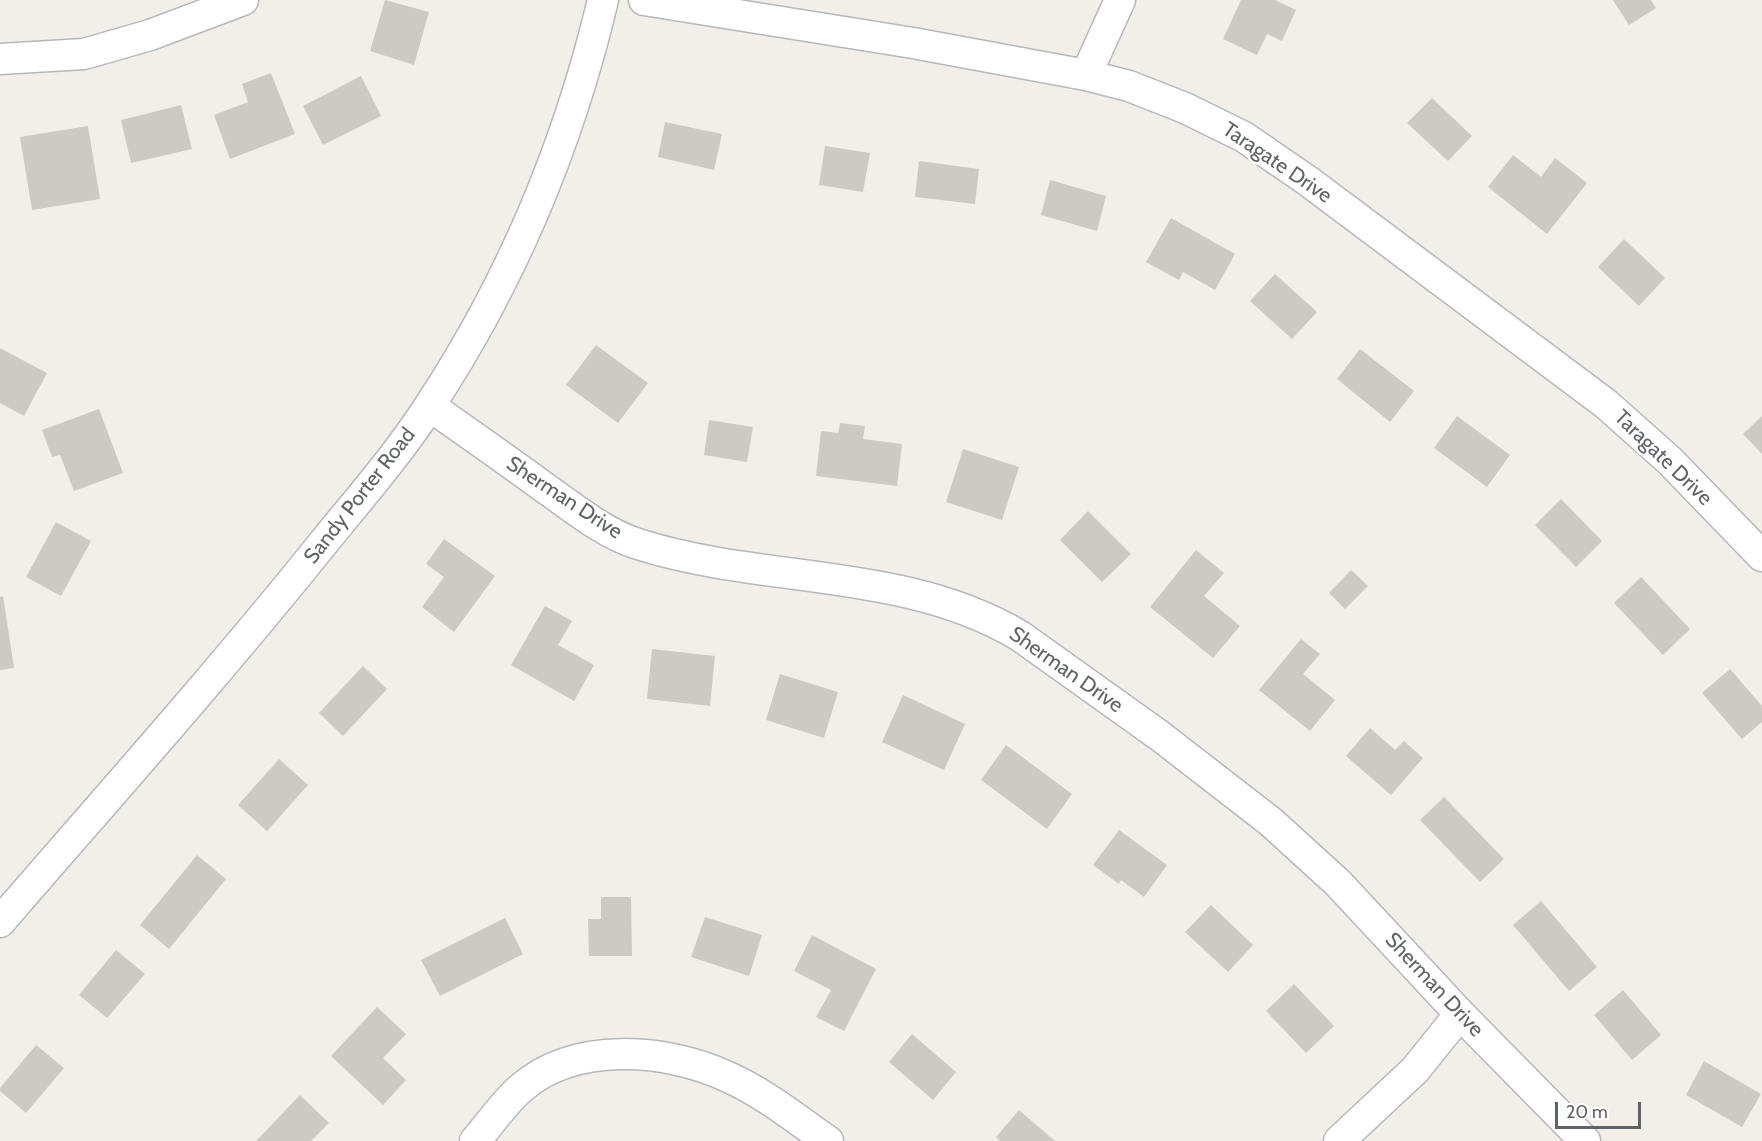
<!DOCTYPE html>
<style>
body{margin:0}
#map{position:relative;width:1762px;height:1141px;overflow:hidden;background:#f1efe8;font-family:Cabin,sans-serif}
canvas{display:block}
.scale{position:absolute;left:1555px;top:1102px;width:86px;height:27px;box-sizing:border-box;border:3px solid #5f6368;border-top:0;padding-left:8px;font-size:18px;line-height:21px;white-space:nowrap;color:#5f6368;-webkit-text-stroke:4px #fff;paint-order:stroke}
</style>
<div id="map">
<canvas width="1762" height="1141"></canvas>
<div class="scale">20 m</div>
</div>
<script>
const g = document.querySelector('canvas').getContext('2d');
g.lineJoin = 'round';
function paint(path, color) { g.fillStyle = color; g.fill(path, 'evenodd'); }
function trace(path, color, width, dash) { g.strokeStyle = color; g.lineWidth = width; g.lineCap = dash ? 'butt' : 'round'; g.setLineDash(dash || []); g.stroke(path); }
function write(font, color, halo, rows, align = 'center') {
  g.font = font + ' Cabin,sans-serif'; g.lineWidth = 5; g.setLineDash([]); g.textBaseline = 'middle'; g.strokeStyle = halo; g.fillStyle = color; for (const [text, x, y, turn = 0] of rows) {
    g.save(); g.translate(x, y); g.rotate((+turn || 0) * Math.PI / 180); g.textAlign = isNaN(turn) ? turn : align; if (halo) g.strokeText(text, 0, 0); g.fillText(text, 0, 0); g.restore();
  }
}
paint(new Path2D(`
 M385 0 429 12 414 65 370 51Z
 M1241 0H1275L1296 10 1282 41 1267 34 1257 55 1223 39Z
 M1613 0H1651L1656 8 1629 25Z
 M271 73 295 134 230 159 214 115 248 102 242 84Z
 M361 76 381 116 323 145 303 106Z
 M1432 98 1472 136 1448 161 1407 123Z
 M181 105 192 149 131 163 121 120Z
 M665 122 722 134 714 170 658 157Z
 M88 126 100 199 32 210 20 137Z
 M825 146 870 153 863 192 819 185Z
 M1513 155 1541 177 1555 158 1587 183 1547 234 1488 187Z
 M919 161 979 169 975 204 915 197Z
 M1050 180 1106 196 1097 231 1041 215Z
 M1171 218 1235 254 1215 290 1183 272 1179 280 1146 262Z
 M1624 239 1665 278 1639 306 1598 267Z
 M1275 274 1317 312 1292 339 1250 301Z
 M596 345 648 383 618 423 566 385Z
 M0 348 47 373 24 416 0 403Z
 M1360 349 1414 391 1390 422 1337 379Z
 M99 409 123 473 74 491 60 455 52 457 42 430Z
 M1457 416 1510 455 1487 487 1434 448Z
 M1762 416V454L1743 434Z
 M709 420 753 427 747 462 704 455Z
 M840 423 865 426 863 439 902 444 897 486 816 476 821 431 838 433Z
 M963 449 1019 467 1002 520 946 502Z
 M1561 499 1602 541 1576 567 1535 525Z
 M1088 511 1131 554 1102 582 1060 540Z
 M56 522 91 541 61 596 26 577Z
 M444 539 495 576 454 632 422 607 444 577 426 564Z
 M1196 550 1224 573 1204 596 1240 626 1213 658 1150 607Z
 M1351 570 1368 586 1345 609 1329 593Z
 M1641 577 1690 629 1663 655 1614 603Z
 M3 596 14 668 0 670V597Z
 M545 606 572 621 558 645 594 665 574 701 511 665Z
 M1301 639 1320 654 1303 674 1335 700 1310 731 1259 690Z
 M652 649 715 656 710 706 647 699Z
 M363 666 387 689 343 736 319 713Z
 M1730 669 1762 706V722L1742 739 1702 693Z
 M780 674 838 692 824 738 766 720Z
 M903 695 965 724 944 770 882 742Z
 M1370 728 1395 750 1404 741 1423 758 1391 795 1346 756Z
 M1006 745 1072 794 1047 829 981 780Z
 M279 759 308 785 267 831 238 805Z
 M1444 797 1504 859 1480 882 1420 820Z
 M1119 830 1167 865 1144 897 1121 880 1119 884 1093 865Z
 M197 855 226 879 169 949 140 925Z
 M601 897H631L632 956H589L588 919H601Z
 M1541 901 1597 967 1569 991 1513 925Z
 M1211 905 1253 945 1228 972 1185 932Z
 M705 917 762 935 749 976 691 957Z
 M505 918 523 954 440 996 421 960Z
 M812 935 876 969 844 1031 816 1017 831 990 794 971Z
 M116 950 145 974 107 1018 79 995Z
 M1294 984 1334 1026 1306 1053 1266 1011Z
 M1623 990 1661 1035 1632 1060 1594 1015Z
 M377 1007 406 1034 383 1058 406 1080 383 1105 331 1056Z
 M912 1034 956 1072 933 1100 889 1062Z
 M36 1045 64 1068 26 1113 0 1091V1088Z
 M1704 1061 1761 1094 1742 1127 1686 1095Z
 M300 1095 329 1123 311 1141H256Z
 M1019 1110 1055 1141H1000L996 1137Z`), '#cccac5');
const minor = new Path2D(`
 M644 0 913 43 1086 75 1129 86 1185 108 1244 137 1308 181 1606 404 1670 461 1762 556
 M0 59 84 54 150 35 243 0
 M1086 75 1120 0
 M430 406C468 433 507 460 545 488 574 508 603 533 638 544 763 584 905 567 1020 636L1160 736 1271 822 1338 883 1460 1014 1585 1141
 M0 922C107 798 217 675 320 547 357 501 398 455 430 405 511 282 569 143 603 0
 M475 1141C490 1124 503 1104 520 1089 574 1041 666 1048 728 1077 764 1093 796 1119 828 1141
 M1339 1141 1415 1070 1460 1014`);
trace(minor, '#b5b8bc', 33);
trace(minor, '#fff', 30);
write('21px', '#5f6368', '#fff', [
 ["Taragate Drive",1277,163,34],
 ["Taragate Drive",1663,458,44],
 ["Sandy Porter Road",360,496,-52],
 ["Sherman Drive",564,498,33],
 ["Sherman Drive",1066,670,35],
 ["Sherman Drive",1434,985,47]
]);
</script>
